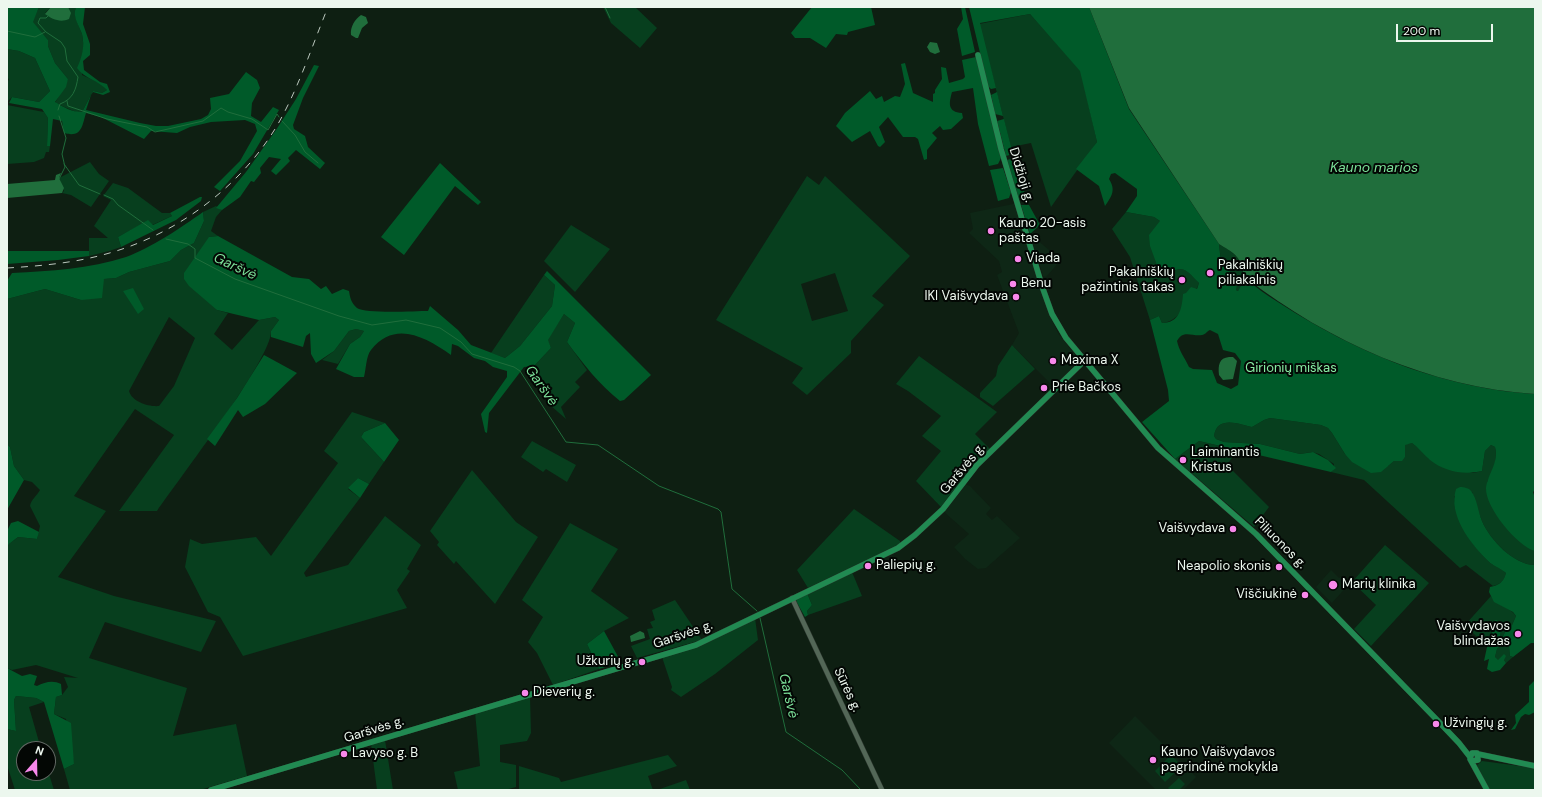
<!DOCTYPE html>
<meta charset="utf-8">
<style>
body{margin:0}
#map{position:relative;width:1542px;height:797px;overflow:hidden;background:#0e1f12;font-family:"DM Sans",sans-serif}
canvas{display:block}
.frame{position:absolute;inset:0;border:8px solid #ecf7ee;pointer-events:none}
.north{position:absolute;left:16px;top:741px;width:40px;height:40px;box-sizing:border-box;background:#030704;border:1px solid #606762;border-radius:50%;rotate:20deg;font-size:11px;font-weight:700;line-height:16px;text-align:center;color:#ecf7ee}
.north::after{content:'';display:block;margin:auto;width:14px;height:18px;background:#f888eb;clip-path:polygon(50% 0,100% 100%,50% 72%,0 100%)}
.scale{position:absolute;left:1396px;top:24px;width:97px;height:18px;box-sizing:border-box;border:2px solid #ecf7ee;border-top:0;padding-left:5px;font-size:12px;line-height:14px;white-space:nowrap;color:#ecf7ee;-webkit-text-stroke:3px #030704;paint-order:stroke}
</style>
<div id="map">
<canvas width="1542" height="797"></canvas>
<div class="frame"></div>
<div class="north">N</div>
<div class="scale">200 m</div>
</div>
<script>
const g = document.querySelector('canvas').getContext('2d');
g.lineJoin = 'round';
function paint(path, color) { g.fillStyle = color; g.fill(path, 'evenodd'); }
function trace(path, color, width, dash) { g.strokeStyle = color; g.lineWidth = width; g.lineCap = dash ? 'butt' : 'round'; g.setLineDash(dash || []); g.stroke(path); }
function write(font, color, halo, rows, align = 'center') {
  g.font = font + ' "DM Sans",sans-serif'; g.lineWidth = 4; g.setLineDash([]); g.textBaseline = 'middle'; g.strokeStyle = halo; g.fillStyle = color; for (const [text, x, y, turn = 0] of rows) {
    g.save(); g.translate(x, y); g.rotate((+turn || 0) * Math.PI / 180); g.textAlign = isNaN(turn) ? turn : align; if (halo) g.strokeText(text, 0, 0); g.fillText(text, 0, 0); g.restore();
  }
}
paint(new Path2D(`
 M1013 204H1015L1051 318 1058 333 1079 360 1056 386 1052 385 1012 345 1019 333 997 275 1002 272 999 261 969 233 973 229 970 213Z
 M1030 234 1061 260 1046 277 1043 276Z
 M965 484 970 486 991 508 986 514 992 520 997 516 1020 538 986 568 978 569 965 559 954 547 969 534 943 511Z
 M1331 570 1339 578 1342 576 1349 584 1332 603 1316 587Z
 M1135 716 1196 777 1183 790H1156L1109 743Z`), '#0e2716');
paint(new Path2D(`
 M39 7H51L45 13 70 8 68 7H76C73 17 79 25 82 34 85 47 82 62 82 75L102 84 107 90 102 93 93 91 82 112H76L55 103 68 79 55 63 48 46V40L32 22Z
 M603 7H635L657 28 640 48 611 23Z
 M1030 14 1081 71 1097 142 1051 207 1031 143 1011 147 979 24Z
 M7 49 19 51 35 58 50 91 39 102 12 97 7 102V83L9 79 7 78Z
 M7 105 44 112 48 118 47 146H50L49 152H46L44 158 34 162 7 164Z
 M90 162 99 174 109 181 91 207 71 195 62 193 64 191 59 178Z
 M807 176 819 185 825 176 910 256 872 296 884 305 851 341V353L807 395 792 383 803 368 716 320ZM835 273 848 311 812 321 801 284Z
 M113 183 128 188 162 213H170L172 216 152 225 148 221 118 237 121 247 109 251 89 256V238H108L94 226 111 200 103 196Z
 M216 206 222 210 216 217 211 231 218 236 209 237 217 310 228 313 214 334 232 350 259 320 275 317 279 320 271 331C273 357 176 483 157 511H119L174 435 135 409 74 496 106 511 58 577 114 596 216 621 201 652 105 622 89 658 187 688 173 736 236 724 247 776 200 790H70L64 769 74 764 66 719 54 714 56 697 62 695 68 687 64 677 78 678 36 665 12 670 7 668V548L9 544 18 537 37 539 40 526 30 506C31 499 37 496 40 490L32 482 24 480 14 466 10 447 7 444V299L45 289 81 300 104 279 116 278 129 272 170 261 181 250 194 243 204 221 203 212ZM169 317 195 338 174 386 159 406C149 407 132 402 129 391Z
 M1126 212 1154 217 1160 221 1170 272C1187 265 1188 273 1199 283 1194 297 1178 323 1162 323L1159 316 1150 320 1130 257 1112 229Z
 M571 225 610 249 575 292 544 261Z
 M1219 244C1232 252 1244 258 1242 275 1242 282 1243 285 1238 291L1236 290 1237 277 1230 274 1221 263Z
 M544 275 555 285 552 306 520 346 505 358 491 353Z
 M564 314 575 323 567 342 587 370 575 382 580 387 561 407 566 419 550 405 545 384 534 366 551 348 547 340Z
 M356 329 364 331 360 337 350 344 338 364 322 360 334 351 349 331Z
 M1012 345 1035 369 993 406 980 397V393L996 376 998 366Z
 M919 356 997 412 975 434 990 449 965 475 941 507 916 481 941 451 922 436 941 416 908 391 896 384Z
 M352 412 385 423 364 432 361 437 384 462 369 484 358 478 348 489 360 498 304 573 306 577 348 565 385 516 421 545 407 569 410 571 397 590 407 608 243 656 220 617 208 612 185 567 190 539 202 544 256 537 271 556 338 463 324 451Z
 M1270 418 1321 425 1328 428 1332 433 1345 454 1388 466 1394 461 1405 457V444L1412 443 1420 449 1429 459 1473 473 1482 471 1485 451 1491 445 1495 447C1498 460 1493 471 1487 482L1535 551V565C1514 565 1490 540 1482 521 1478 512 1475 501 1472 492L1454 496C1457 522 1470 542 1488 561 1493 566 1501 568 1506 573 1504 581 1501 584 1493 586L1466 565 1460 568 1364 480 1331 472 1333 470 1334 464 1319 454 1312 452 1300 454 1260 444 1224 442 1216 439 1214 436C1217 415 1239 424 1252 427L1264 420Z
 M532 441 576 465 567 482 546 469 543 472 521 457Z
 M1199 441 1237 450 1227 465 1269 507 1254 527 1175 459Z
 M472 470 516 522 538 537 495 604 456 561 454 564 437 545 439 542 430 531Z
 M854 509 900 541V544L808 588 797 570Z
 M570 523 618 549 591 591 629 618 604 631 587 644 599 669 553 685 537 653 528 642 543 617 522 600Z
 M1385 545 1429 583 1371 646 1354 629 1376 605 1352 582Z
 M852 572 862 596 808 615 807 611 812 605 807 593Z
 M1491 596C1497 606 1510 607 1516 616L1509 632H1505L1502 639 1500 637 1501 630 1492 624C1493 633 1491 639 1484 644L1465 625Z
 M675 600 702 640 637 658 631 646 650 639 647 629 653 628 650 622 655 620 652 610Z
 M755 618 758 640 715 674 681 697 671 690 672 687 662 657 700 646Z
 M1502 644 1509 645 1510 656 1513 657 1506 663 1504 660H1496L1495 657 1497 649Z
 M16 696 36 698 44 702 29 707 41 749H24V773H48V771L54 790H15L7 765V729L16 731 14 700Z
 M530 696 531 733 527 741 500 745V762L516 765V787L505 790H458L454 772 480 766 475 712Z
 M385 740 393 790H377L371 744Z
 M668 755 677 766 648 776 653 790H519V766L559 778 561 782Z
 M1171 755 1182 766 1165 782 1155 771Z
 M1482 761 1535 768V790H1488L1478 769 1477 765Z
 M1179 778 1185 784 1179 790H1170L1168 788Z
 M686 780 690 790H657Z`), '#073f1e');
paint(new Path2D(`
 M39 7 33 22 48 40V46L55 63 68 79 66 87 55 102C63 107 72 112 82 112L93 91 102 93 107 90C98 80 85 79 77 68 82 57 85 47 82 34 79 25 72 17 76 7H85L83 24 90 44V55L83 61 84 70 100 82 107 84 110 92 103 95 93 92 91 95 86 110 140 123 156 126H168L201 119 208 115 211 109 210 98 229 94 246 72 257 80 260 88 252 103 251 116 261 122 273 107 279 110 253 154 220 191 214 187 240 161 257 131 255 124 245 120 211 122 190 127 177 133 151 131 144 139 101 117 86 113C82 126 82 138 64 133L62 121 53 119 50 146H47L48 118 42 109 9 103 12 97 39 102 50 91 35 58 19 51 7 49V8Z
 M812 7H871L875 25 848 32 847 35 836 34 826 48 810 38H795L791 33Z
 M961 7H965L975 52 962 56 957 29 963 19Z
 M969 7H1089L1129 109 1219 244 1221 263 1238 280 1236 290 1238 291 1242 284 1243 275C1258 291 1278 302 1297 314 1369 358 1450 389 1535 394V490L1533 492 1535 498V551C1517 546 1485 507 1486 488 1488 473 1499 463 1495 447L1491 445 1485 451 1482 471C1464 475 1445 472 1430 460 1424 455 1419 448 1412 443L1405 445V457L1402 461H1394L1381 472 1371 473 1352 462 1345 454 1332 433 1328 428 1321 425 1270 418 1264 420 1252 427C1239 424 1217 415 1214 436L1216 439 1224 442 1260 444 1300 454 1313 452 1328 460 1336 468 1331 472 1199 441 1175 459 1142 422 1169 401 1168 390 1150 320 1159 316 1162 323C1180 323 1182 307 1183 294L1186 293 1191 287 1197 289 1199 283C1188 273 1186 265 1170 272L1157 265 1150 246 1149 235 1160 221 1154 217 1126 212 1137 196V189L1115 173 1111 174 1109 179C1116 190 1112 196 1105 206L1099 186 1076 169 1097 142 1080 71 1030 14 980 23 996 88 991 89 988 86ZM1210 330 1218 334 1223 350 1235 353 1241 361 1238 385 1231 389 1217 383 1212 370 1193 369 1189 367C1185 358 1179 351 1177 341 1183 329 1193 337 1202 335 1205 335 1207 331 1210 330Z
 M976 57 1001 158 998 164 989 166 978 124 973 88 952 92C949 103 947 112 962 113L963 118 951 129 943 130 940 126 932 133 937 138 927 150V159L924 160 918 139 915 137H903L888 117 879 127 885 142 880 147 878 146 870 131 852 142 836 126 845 113 870 91 876 99 882 96 884 102 895 96 900 97 905 84 901 64 905 63 913 93 933 102V94L935 93V90L942 79 941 67 946 68 949 83 963 79 965 77 962 60Z
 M314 65 319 66 303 98 293 125 294 129 305 136 308 147 325 163 320 169 296 150 288 158 290 161 276 175 271 171 281 159 269 157 260 168 261 173 254 182 251 181 240 197 222 210 216 208 246 172 276 130 296 99Z
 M997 92 1003 116 995 114 991 95Z
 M1004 119 1013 154 1006 156 997 121Z
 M1017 157 1019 163 1015 164 1017 171H1019L1025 194 1021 200 1019 199 1007 160Z
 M440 163 481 202 478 205 455 186 404 255 381 237Z
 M1003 168 1011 192 1009 198 998 201 990 170Z
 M200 197H202L201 201 176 220 121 247 118 237 148 220 153 225 172 216 170 213Z
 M1021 205H1029L1040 225 1030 234Z
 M203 212 204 221 194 243 181 250 170 261 129 272 116 278 104 279 102 298 81 300 45 289 7 299V281L12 273C51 271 89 269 126 257 151 248 182 227 203 212Z
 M218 236 292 277 309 279 321 289 326 286 332 294 343 289 349 291C350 297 351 303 357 308 365 314 415 311 428 311L430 306 458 330 471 345 505 358 520 346 552 306 555 285 544 275 547 271 651 375 624 400 620 401C599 384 583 364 567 342L575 323 564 314 548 340 551 348 534 366 524 367 489 413 487 433 485 432 481 414 507 377V371L493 367 485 361 474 358 458 346 452 344 451 355C425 337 395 320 371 350 366 356 366 370 364 377H354L336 369 350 344 360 337 364 331 356 329 349 331 334 351 316 363 311 354 310 333 306 336 303 347 271 337V331L279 320 275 317 259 320 217 310 189 286 184 279V273L209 237Z
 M7 251H89V256L58 260 7 264Z
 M133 288 144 309 138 314 123 291Z
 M264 355 297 373 265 404 243 417 238 410 215 446 207 439 237 398Z
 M385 423 399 440 384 462 361 437 364 432Z
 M7 444 10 447 14 466 24 480 7 510Z
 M358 478 369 484 360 498 348 488Z
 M1460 487C1464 487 1469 488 1471 491 1477 498 1478 512 1482 521 1490 540 1514 565 1535 565V643H1531L1513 657 1510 656 1509 646 1502 644 1497 649 1495 657 1498 660 1504 654 1506 656 1504 660 1506 663 1500 670 1492 672 1487 669 1489 659 1484 661 1487 647 1484 644C1491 639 1493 633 1492 624L1495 620H1497L1501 630 1500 637 1502 639 1505 632H1509L1516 616 1513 612 1494 602 1489 592 1490 587C1499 585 1503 583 1506 573 1500 568 1493 566 1488 561 1470 543 1448 515 1456 489Z
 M18 521 39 532 37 539 18 537 9 544 7 548V531L11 523Z
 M807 593 812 605 807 611 808 615 805 617 796 601 798 598Z
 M604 631 621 662 599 669 587 644Z
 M7 668 22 676 30 674 37 676 34 685 37 686C45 682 53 680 61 684L62 695 56 697 54 714 71 723 74 764 64 769 44 702 36 698 16 696 14 700 16 731 7 729Z
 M1535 680V712L1529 715 1525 714 1521 717 1515 729 1511 730 1516 723 1515 715 1529 702V686Z`), '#005a29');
paint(new Path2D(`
 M51 7H68L71 13 69 19C60 23 52 19 45 14Z
 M1089 7H1535V394C1430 387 1329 342 1246 278L1243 275C1243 257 1232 252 1219 244L1129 108Z
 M361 15 366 17 368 23 362 28 358 38H356L351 35C350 27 355 19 361 15Z
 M930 42 937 43 940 52 935 54 930 52 927 47Z
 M61 173 59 178 64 188 62 193 7 198V184L55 180 56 175Z
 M1229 357H1233L1237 361 1233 379 1223 380 1219 375C1218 365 1219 358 1229 357Z
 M640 631 644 633 645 638 631 642 630 636Z`), '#206e3c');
trace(new Path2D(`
 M605 7 610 18
 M48 16 46 18H40L38 23 46 32 61 42 65 48 67 61 78 77C76 90 73 99 60 104L58 110
 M7 31 35 37 45 32
 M67 101 68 106 107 119 147 127 155 132 203 121 221 108 228 112 252 119 268 130 277 114 279 117
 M282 121 295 135 305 152 318 163
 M64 164 79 185 100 194
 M59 179 65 167 62 154 66 138 59 116
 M104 195 113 199 118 205 153 230
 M166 239 188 244 195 249V258L235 279 339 316 372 325 406 320 440 328 461 342 472 354 514 367 520 371 566 442 598 445 659 486 718 509 721 512 732 589 757 611
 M760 618 786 732 842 770 861 790`), '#206e3c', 1);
const minor = new Path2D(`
 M792 598 882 790`);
const major = new Path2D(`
 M978 55 1001 149 1043 289 1052 314 1066 338 1158 448 1256 534 1439 722 1459 743 1470 757
 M1478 754 1535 766
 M1472 761 1478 760 1477 753H1472L1470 759 1487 790
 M211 790 696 645 898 548 915 535 943 509 977 465 1084 361`);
trace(minor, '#2f3931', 5.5);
trace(major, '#2f3931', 6);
trace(minor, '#536757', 4.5);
trace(major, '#218a52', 5.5);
trace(new Path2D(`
 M7 268C40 266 74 263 106 254 176 235 241 187 278 124 299 87 312 46 328 7`), '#bcc9bf', 1, [7, 7]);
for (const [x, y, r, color] of [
 [991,231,4,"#f888eb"],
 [1018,259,4,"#f888eb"],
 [1210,273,4,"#f888eb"],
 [1182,280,4,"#f888eb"],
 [1013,284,4,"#f888eb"],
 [1016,297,4,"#f888eb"],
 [1053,361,4,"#f888eb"],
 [1044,388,4,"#f888eb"],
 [1183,460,4,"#f888eb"],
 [1233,529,4,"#f888eb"],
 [868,566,4,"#f888eb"],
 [1279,567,4,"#f888eb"],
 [1333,585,5,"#f888eb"],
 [1305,595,4,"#f888eb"],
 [1518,634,4,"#f888eb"],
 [642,662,4,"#f888eb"],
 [525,693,4,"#f888eb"],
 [1436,724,4,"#f888eb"],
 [344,754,4,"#f888eb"],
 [1153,760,4,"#f888eb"]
]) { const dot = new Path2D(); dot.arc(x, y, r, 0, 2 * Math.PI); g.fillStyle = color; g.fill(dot); trace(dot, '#030704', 1.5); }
write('13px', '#ecf7ee', '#030704', [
 ["Didžioji g.",1021,175,73],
 ["Garšvės g.",963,469,-50],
 ["Piliuonos g.",1280,543,45],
 ["Garšvės g.",683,635,-19],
 ["Sūrės g.",847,690,65],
 ["Garšvės g.",374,730,-17]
]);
write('13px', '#ecf7ee', '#030704', [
 ["Kauno 20-asis",999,224],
 ["paštas",999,239],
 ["Viada",1026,259],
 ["Pakalniškių",1218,266],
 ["piliakalnis",1218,281],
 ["Pakalniškių",1174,273,"right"],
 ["pažintinis takas",1174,288,"right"],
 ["Benu",1021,284],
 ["IKI Vaišvydava",1008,297,"right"],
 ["Maxima X",1061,361],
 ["Prie Bačkos",1052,388],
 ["Laiminantis",1191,453],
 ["Kristus",1191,468],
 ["Vaišvydava",1225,529,"right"],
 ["Paliepių g.",876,566],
 ["Neapolio skonis",1271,567,"right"],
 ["Marių klinika",1342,585],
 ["Viščiukinė",1297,595,"right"],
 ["Vaišvydavos",1510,627,"right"],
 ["blindažas",1510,642,"right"],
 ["Užkurių g.",634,662,"right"],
 ["Dieverių g.",533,693],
 ["Užvingių g.",1444,724],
 ["Kauno Vaišvydavos",1161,753],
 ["pagrindinė mokykla",1161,768],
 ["Lavyso g. B",352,754]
], 'left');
write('13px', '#88eda4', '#030704', [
 ["Girionių miškas",1291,369]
]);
write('italic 14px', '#7bdf98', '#030704', [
 ["Kauno marios",1374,168],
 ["Garšvė",235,267,25],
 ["Garšvė",541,386,55],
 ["Garšvė",788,696,77]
]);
</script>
